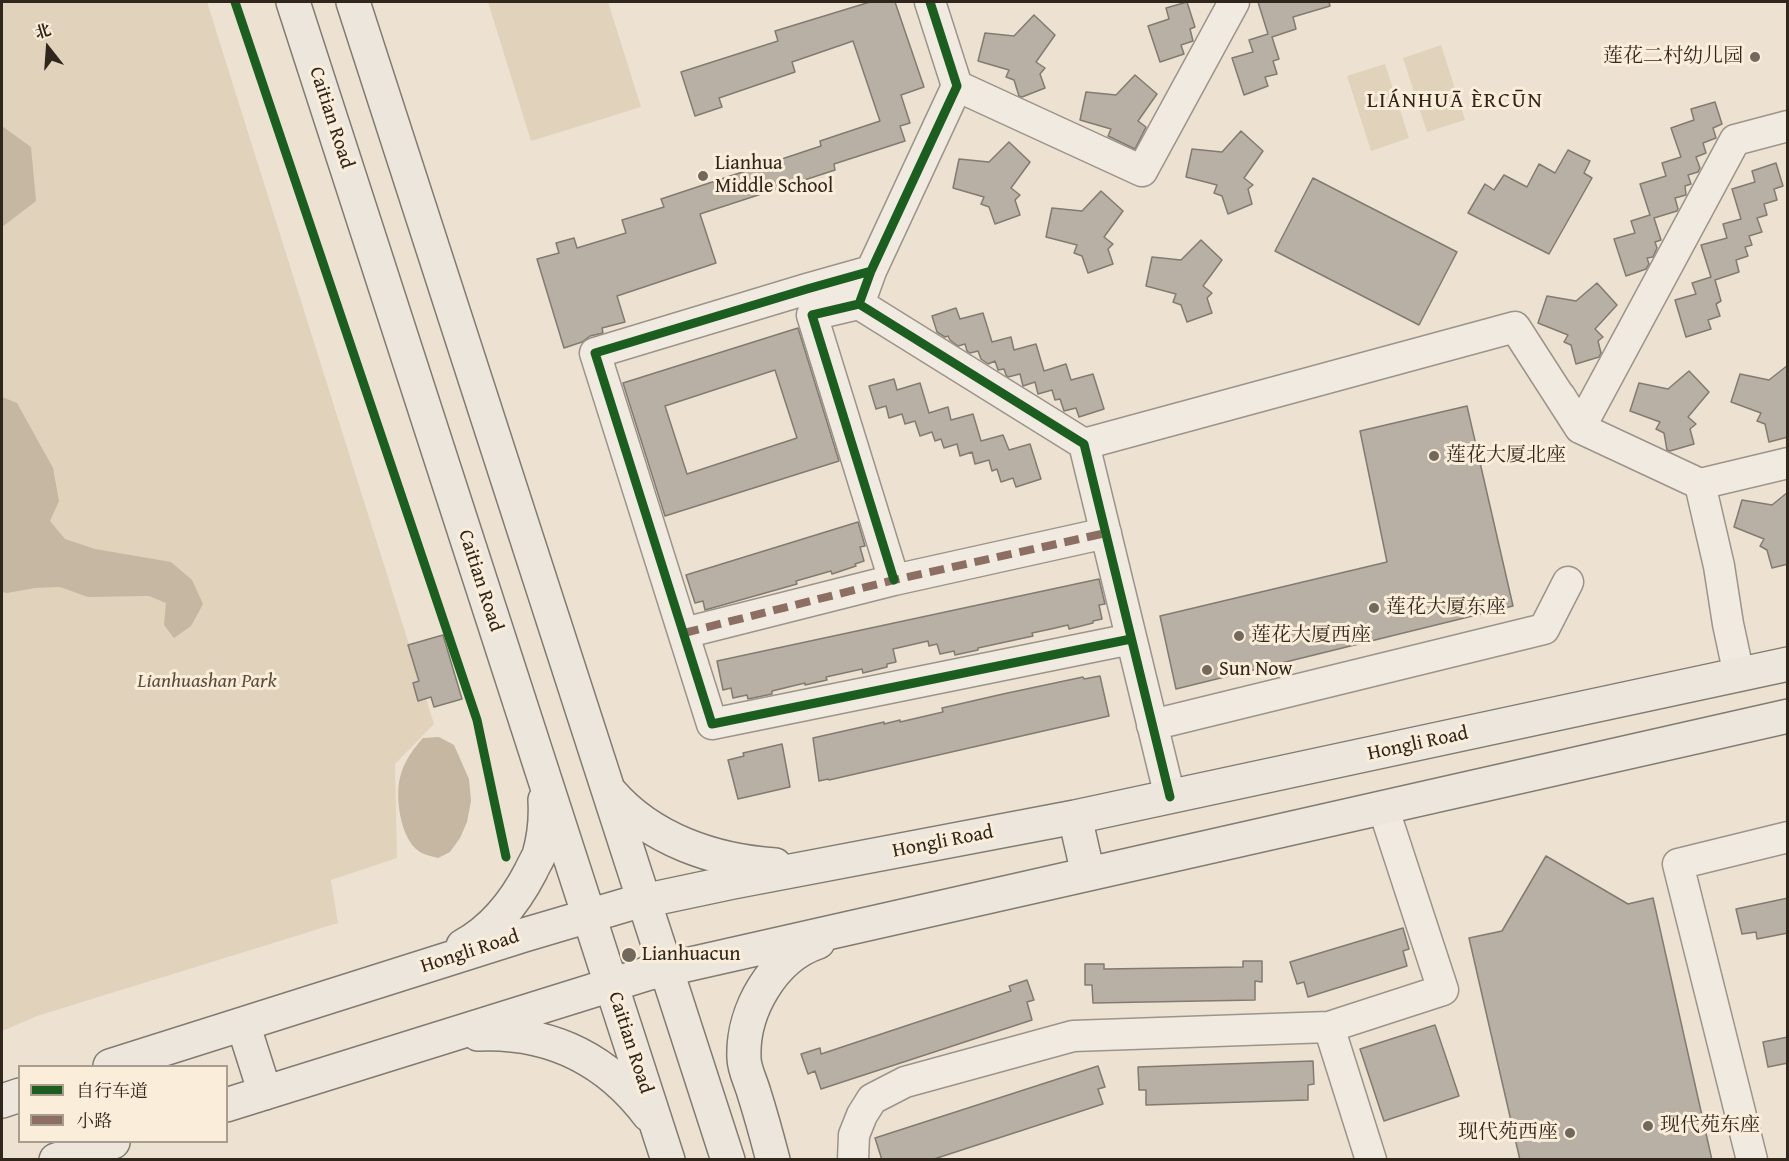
<!DOCTYPE html>
<meta charset="utf-8">
<style>
body{margin:0}
#map{position:relative;width:1789px;height:1161px;overflow:hidden;background:#ede2d1;font-family:"Gentium Book Plus","Noto Serif SC",serif}
canvas{display:block}
.frame{position:absolute;inset:0;border:3px solid #30261c;pointer-events:none}
.legend{position:absolute;left:18px;top:1065px;width:210px;height:78px;box-sizing:border-box;background:#faeeda;border:2px solid #a99e8e;margin:0;padding:8px 10px;list-style:none;font-size:18px;color:#30261c}
.legend li{display:flex;align-items:center;gap:12px;height:30px}
.legend b{width:30px;border:2px solid #a99e8e}
.north{position:absolute;left:18px;top:18px;width:60px;height:60px;-webkit-text-stroke:4px #faeeda;paint-order:stroke;rotate:343deg;font-size:16px;font-weight:700;line-height:24px;text-align:center;color:#30261c}
.north::after{content:'';display:block;margin:auto;width:21px;height:27px;background:#30261c;clip-path:polygon(50% 0,100% 100%,50% 72%,0 100%)}
</style>
<div id="map">
<canvas width="1789" height="1161"></canvas>
<div class="frame"></div>
<ul class="legend">
<li><b style="height:8px;background:#1b5e20"></b>自行车道</li>
<li><b style="height:8px;background:#8d6e63"></b>小路</li>
</ul>
<div class="north">北</div>
</div>
<script>
const g = document.querySelector('canvas').getContext('2d');
g.lineJoin = 'round';
function paint(path, color) { g.fillStyle = color; g.fill(path, 'evenodd'); }
function trace(path, color, width, dash) { g.strokeStyle = color; g.lineWidth = width; g.lineCap = dash ? 'butt' : 'round'; g.setLineDash(dash || []); g.stroke(path); }
function write(font, color, halo, rows, align = 'center') {
  g.font = font + ' "Gentium Book Plus","Noto Serif SC",serif'; g.lineWidth = 6; g.setLineDash([]); g.textBaseline = 'middle'; g.strokeStyle = halo; g.fillStyle = color; for (const [text, x, y, turn = 0] of rows) {
    g.save(); g.translate(x, y); g.rotate((+turn || 0) * Math.PI / 180); g.textAlign = isNaN(turn) ? turn : align; if (halo) g.strokeText(text, 0, 0); g.fillText(text, 0, 0); g.restore();
  }
}
paint(new Path2D(`
 M2 2H207L434 724 395 764 397 858 331 880 338 923 37 1016 2 1031Z
 M488 2H608L641 107 531 141Z
 M1441 45 1465 120 1427 132 1403 58Z
 M1385 64 1409 138 1371 151 1347 76Z`), '#e0d2bb');
paint(new Path2D(`
 M2 126 31 147 36 201 2 227Z
 M2 397 17 403 53 468 59 501 50 521 65 539 95 549 171 562 192 580 203 604 191 626 174 638 164 625 166 603 149 596 88 597 60 587 35 588 7 593 2 592Z
 M439 737 454 745 469 779 471 801 467 822 460 838 450 852 438 858C432 856 425 855 420 852 400 840 394 794 401 774 405 760 414 748 423 738Z`), '#c5b7a1');
const building = new Path2D(`
 M870 2H895L924 87 901 95 910 123 900 126 905 141 834 164 835 170 700 214 716 263 617 296 625 322 602 328 603 333 590 336 582 342 564 348 537 259 559 253 556 243 574 238 577 248 626 233 622 220 664 207 661 199 821 146 820 141 880 121 853 41 792 62 795 72 719 98 722 107 695 116 681 72 778 41 775 31Z
 M1187 2 1195 27 1190 29 1193 41 1181 45 1184 54 1160 62 1148 26 1169 19 1166 8Z
 M1258 2H1329L1330 6 1293 17 1296 29 1272 37 1279 59 1273 61 1277 74 1265 77 1268 86 1244 95 1232 58 1253 52 1249 40 1268 34Z
 M1034 15 1055 35 1036 62 1045 68 1040 74 1045 88 1022 97 1019 96 1014 80 1006 77 1009 70 978 61 985 33 1014 36Z
 M1135 75 1157 94 1138 121 1146 127 1135 149 1108 136 1111 129 1080 120 1086 92 1116 95Z
 M1715 102 1722 124 1713 128 1716 138 1703 143 1706 153 1696 157 1700 168 1698 172 1688 175 1691 184 1685 186 1686 195 1675 198 1678 209 1677 211 1654 218 1661 240 1655 242 1657 248 1653 257 1647 258 1649 264 1646 269 1626 276 1614 239 1635 233 1631 221 1650 215 1640 184 1666 176 1662 163 1681 157 1671 128 1694 120 1691 109Z
 M1241 131 1263 151 1244 178 1253 185 1248 189 1252 204 1228 214 1222 196 1214 193 1217 185 1186 177 1192 149 1222 152Z
 M1009 142 1030 162 1011 188 1020 195 1015 200 1020 215 995 224 989 207 981 204 984 197 953 188 959 159 989 162Z
 M1568 150 1590 161 1584 173 1592 178 1549 254 1468 213 1485 184 1494 190 1504 175 1527 187 1539 164 1555 173Z
 M1776 163 1783 186 1774 189 1777 200 1764 204 1767 215 1757 218 1762 232 1749 236 1752 245 1745 247 1748 256 1736 260 1739 272 1715 280 1721 301 1716 304 1720 316 1708 320 1711 329 1686 337 1675 300 1696 294 1692 283 1711 277 1701 245 1727 238 1723 224 1741 219 1732 189 1755 182 1752 171Z
 M1313 178 1457 252 1419 325 1275 251Z
 M1101 191 1123 211 1104 237 1113 244 1108 249 1113 264 1088 273 1082 256 1074 253 1077 245 1046 237 1052 208 1082 211Z
 M1201 240 1222 260 1203 286 1212 293 1207 298 1212 313 1187 322 1181 305 1173 302 1176 294 1146 286 1152 257 1181 260Z
 M1597 283 1617 305 1595 329 1603 337 1598 341 1601 353 1599 357 1576 364 1571 345 1564 342 1568 335 1538 323 1547 296 1576 301Z
 M956 308 960 319 983 313 992 342 1011 337 1014 350 1036 344 1044 371 1066 364 1071 380 1093 374 1104 409 1079 417 1076 408 1064 411 1060 399 1055 400 1052 390 1038 394 1035 382 1023 386 1020 374 1008 377 1006 375 1004 369 998 370 995 361 988 364 981 359 978 351 970 353 967 351 965 344 958 346 950 340 948 336 945 337 937 332 932 316Z
 M798 328 839 461 665 516 623 383ZM775 370 797 438 687 474 665 406Z
 M1788 365V437L1769 442 1765 424 1757 421 1761 413 1731 402 1740 374 1769 380Z
 M1689 371 1709 392 1688 417 1696 424 1690 429 1694 444 1670 451 1667 450 1664 433 1656 429 1660 422 1630 411 1639 383 1668 389Z
 M894 379 897 390 920 383 929 413 948 407 951 420 973 414 981 441 1003 435 1009 450 1030 444 1041 479 1016 487 1013 478 1001 482 997 469 992 471 989 460 975 464 972 452 960 456 957 444 944 448 941 439 935 441 932 432 920 436 915 421 905 424 902 414 889 418 886 406 876 409 869 386Z
 M1467 406 1513 606 1176 689 1160 616 1387 562 1360 431Z
 M1788 492V564L1772 568 1767 550 1760 546 1764 539 1734 527 1742 500 1772 505Z
 M858 522 865 546 860 547 864 561 855 564 856 566 832 574 831 571 796 581 797 584 705 610 703 601 695 603 686 575Z
 M1099 579 1105 604 1099 605 1102 619 1093 621V623L1069 629 1068 625 1051 629 1032 633 1033 636 978 648V650L955 655 954 651 940 654 937 644 929 646 928 641 893 649 896 662 887 664V667L863 673 862 669 826 677 827 680 805 685V683L772 691V694L748 699 747 695 733 698 731 688 723 690 717 661Z
 M443 635 462 699 434 707 431 697 418 701 413 683 419 681 408 645Z
 M1100 676 1109 716 829 780 828 779 819 781 813 738 884 722V724L900 720V722L943 712 942 708 1003 694 1083 677 1084 679Z
 M782 744 790 787 738 799 728 760 744 756 743 753Z
 M1546 856 1628 904 1653 898 1712 1160H1520L1469 938 1502 931Z
 M1788 898V933L1757 939 1756 932 1742 934 1736 909Z
 M1403 928 1409 949 1403 951 1407 966 1308 997 1304 982 1297 984 1290 962Z
 M1243 961H1262V982L1255 981V1000L1093 1003 1092 985H1085V964H1104V969L1243 967Z
 M1027 980 1034 1000 1027 1002 1032 1020 821 1089 815 1071 808 1074 801 1054 820 1048 821 1054 1011 991 1009 986Z
 M1435 1025 1459 1096 1384 1121 1360 1049Z
 M1788 1037V1063L1768 1067 1763 1042Z
 M1313 1061 1314 1084 1308 1085V1100L1146 1105V1090H1139L1138 1067Z
 M1098 1066 1105 1087 1098 1089 1103 1104 931 1160H882L875 1138Z`);
paint(building, '#b8b0a4');
trace(building, '#817b71', 1.5);
const minor = new Path2D(`
 M930 2 957 86 871 271 807 289 595 353 712 724 1131 639
 M957 86 1142 171 1234 2
 M1788 126 1735 140 1580 428 1700 484 1788 463
 M871 271 859 304 1084 444 1170 797
 M859 304 812 315 894 580
 M1084 444 1515 327 1580 428 1560 396
 M1700 484 1719 566 1728 624 1739 675
 M684 633 894 580 1106 533
 M1152 725 1544 629 1568 582
 M1329 1027 1371 1160
 M853 1160 854 1135 862 1115 872 1099 905 1082 1073 1036 1329 1027 1443 990 1383 807
 M1752 1160 1678 864 1788 837`);
const major = new Path2D(`
 M293 2 668 1160
 M353 2 728 1160
 M610 792C651 840 715 861 775 865
 M1075 817 1088 874
 M463 946C494 929 515 902 531 871 533 866 537 860 539 855 544 838 546 817 545 800
 M243 1024 265 1093
 M478 1034C549 1031 606 1058 649 1115
 M110 1066 524 935 629 904 733 882 1075 817 1788 664
 M2 1101 20 1095
 M226 1105 646 974 1788 716
 M56 1160 113 1142
 M773 1160C767 1137 761 1115 754 1093 751 1082 744 1069 744 1058 742 1011 773 957 818 942`);
trace(minor, '#9c948a', 33);
trace(major, '#817b71', 36);
trace(minor, '#f0eae1', 30);
trace(major, '#ece6dd', 33);
trace(new Path2D(`
 M684 633 894 580 1106 533`), '#8d6e63', 8, [15, 8]);
trace(new Path2D(`
 M235 2 477 720 506 857
 M930 2 957 86 871 271 807 289 595 353 712 724 1131 639
 M871 271 859 304 1084 444 1170 797
 M859 304 812 315 894 580`), '#1b5e20', 9);
for (const [x, y, r, color] of [
 [1755,57,6,"#72685b"],
 [703,176,6,"#72685b"],
 [1434,456,6,"#72685b"],
 [1374,608,6,"#72685b"],
 [1239,636,6,"#72685b"],
 [1207,670,6,"#72685b"],
 [629,955,8,"#72685b"],
 [1648,1126,6,"#72685b"],
 [1570,1133,6,"#72685b"]
]) { const dot = new Path2D(); dot.arc(x, y, r, 0, 2 * Math.PI); g.fillStyle = color; g.fill(dot); trace(dot, '#faeeda', 2); }
write('20px', '#30261c', '#faeeda', [
 ["莲花二村幼儿园",1743,57,"right"],
 ["Lianhua",715,164],
 ["Middle School",715,187],
 ["莲花大厦北座",1446,456],
 ["莲花大厦东座",1386,608],
 ["莲花大厦西座",1251,636],
 ["Sun Now",1219,670],
 ["Lianhuacun",642,955],
 ["现代苑东座",1660,1126],
 ["现代苑西座",1558,1133,"right"]
], 'left');
write('20px', '#30261c', '#faeeda', [
 ["Caitian Road",331,118,72],
 ["Caitian Road",480,581,72],
 ["Hongli Road",1418,744,-12],
 ["Hongli Road",943,842,-11],
 ["Hongli Road",470,952,-18],
 ["Caitian Road",630,1043,72]
]);
write('italic 20px', '#5a4e3f', '#faeeda', [
 ["Lianhuashan Park",207,682]
]);
g.letterSpacing = '1.5px';
write('22px', '#30261c', '#faeeda', [
 ["LIÁNHUĀ ÈRCŪN",1455,101]
]);
g.letterSpacing = '0px';
</script>
